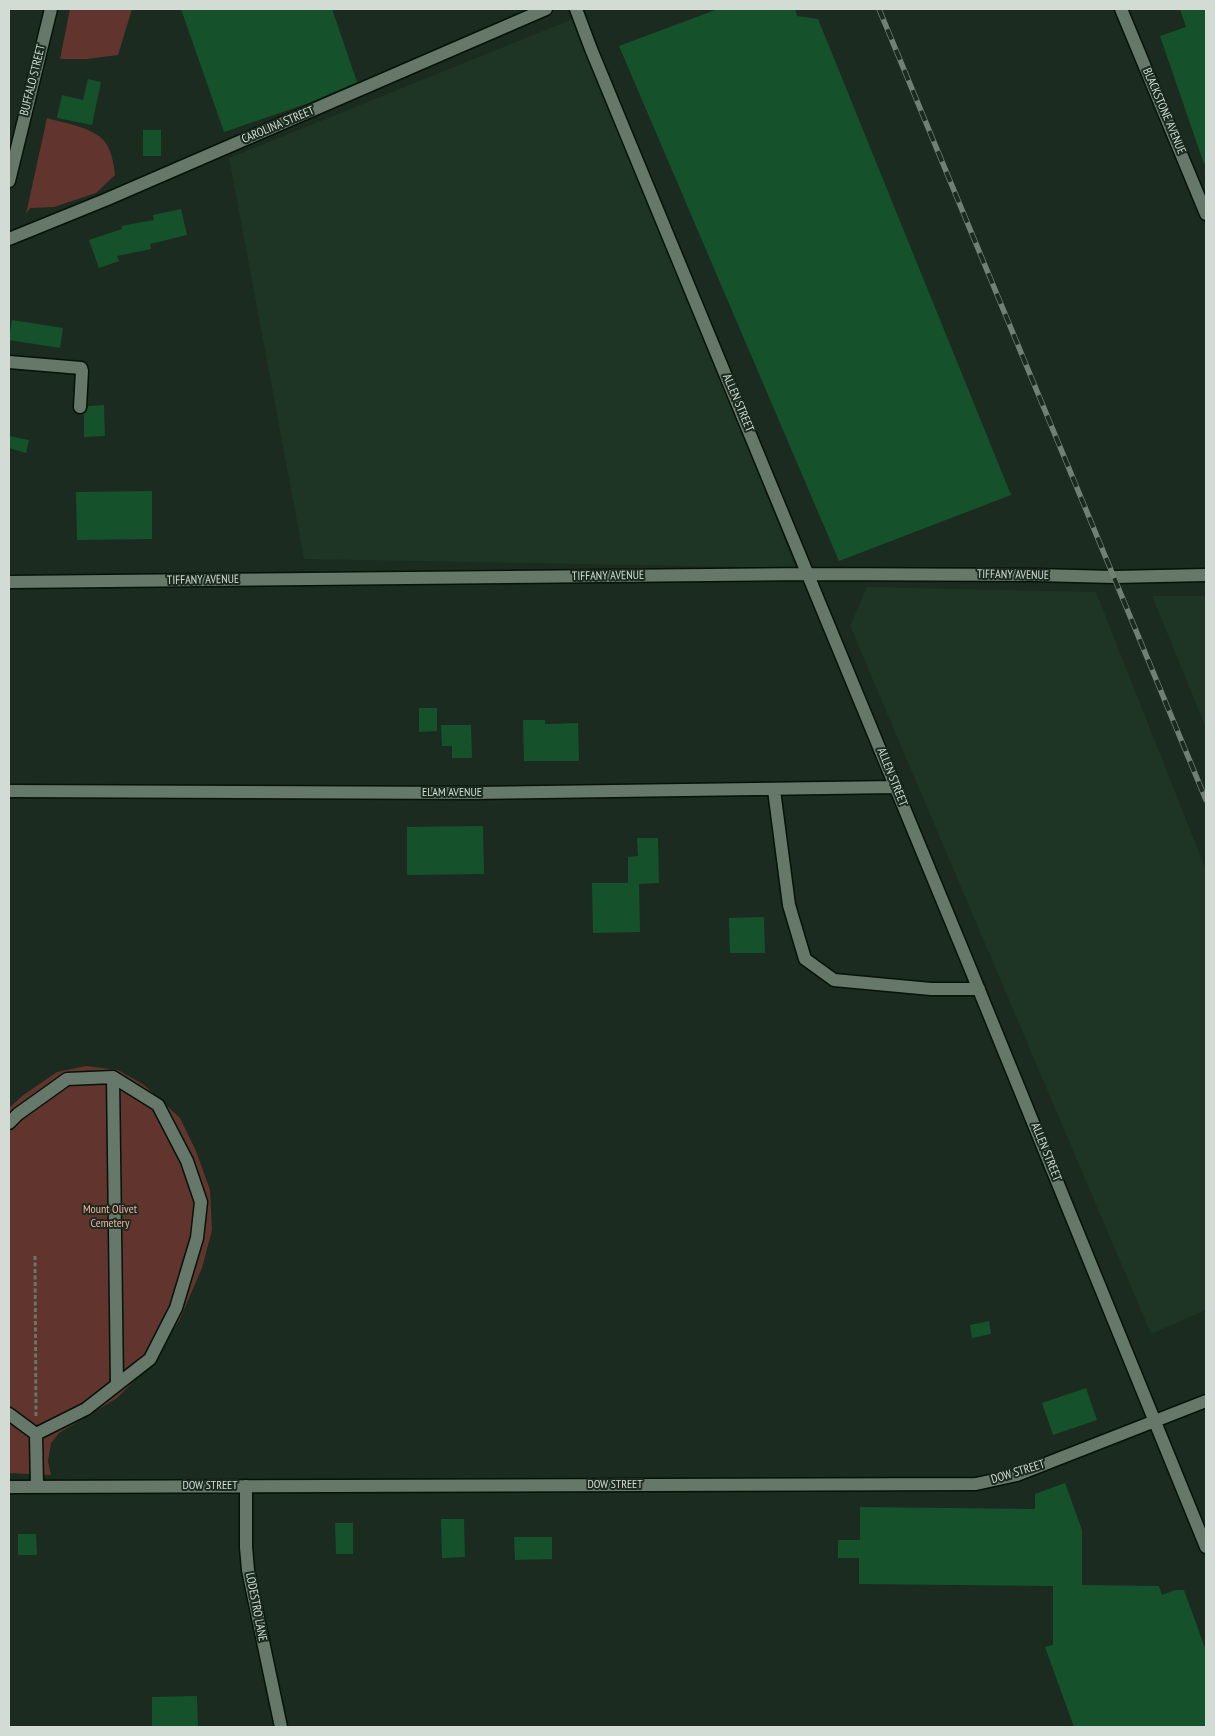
<!DOCTYPE html>
<style>
body{margin:0}
#map{position:relative;width:1215px;height:1736px;overflow:hidden;background:#1b2b1f;font-family:"PT Sans Narrow",sans-serif}
canvas{display:block}
.frame{position:absolute;inset:0;border:10px solid #d2dcd4;pointer-events:none}
</style>
<div id="map">
<canvas width="1215" height="1736"></canvas>
<div class="frame"></div>
</div>
<script>
const g = document.querySelector('canvas').getContext('2d');
g.lineJoin = 'round';
function paint(path, color) { g.fillStyle = color; g.fill(path, 'evenodd'); }
function trace(path, color, width, dash) { g.strokeStyle = color; g.lineWidth = width; g.lineCap = dash ? 'butt' : 'round'; g.setLineDash(dash || []); g.stroke(path); }
function write(font, color, halo, rows, align = 'center') {
  g.font = font + ' "PT Sans Narrow",sans-serif'; g.lineWidth = 4; g.setLineDash([]); g.textBaseline = 'middle'; g.strokeStyle = halo; g.fillStyle = color; for (const [text, x, y, turn = 0] of rows) {
    g.save(); g.translate(x, y); g.rotate((+turn || 0) * Math.PI / 180); g.textAlign = isNaN(turn) ? turn : align; if (halo) g.strokeText(text, 0, 0); g.fillText(text, 0, 0); g.restore();
  }
}
paint(new Path2D(`
 M575 18 796 568 304 559 229 158Z
 M867 587 1096 592 1206 870V1310L1151 1334 850 626Z
 M1152 596H1206V728Z`), '#1e3424');
paint(new Path2D(`
 M70 9H132L118 55 87 59H60Z
 M47 118C64 123 98 128 107 145 112 154 114 165 115 175L96 193 54 207 30 208 26 214Z
 M86 1066 118 1070 144 1085 180 1118 196 1151 210 1190 212 1230 202 1268 179 1321 141 1374 117 1398 59 1433 51 1443 48 1461 51 1475 9 1473V1108L22 1096 57 1072Z`), '#61352e');
paint(new Path2D(`
 M181 9H332L357 82 309 103 224 132Z
 M718 9H795L797 16 818 19 1011 495 839 561 619 46Z
 M1180 9H1206V164H1204L1160 36 1186 27Z
 M88 79 101 82 92 125 57 118 62 95 83 100Z
 M143 130H161V156H143Z
 M181 209 187 235 150 244 151 249 117 256 119 261 99 268 89 240 122 229 121 226 154 220 153 215Z
 M12 320 63 328 60 348 9 340Z
 M104 405 105 436 84 437V414L87 411 88 406Z
 M9 436 29 440 26 453 9 448Z
 M152 491V539L77 540 76 492Z
 M419 708H437V731L419 732Z
 M523 720H545V724L578 723 579 761H524Z
 M441 725H471L472 758H452V746H442Z
 M483 826 484 874 407 875V827Z
 M637 838H658L659 883 639 884 640 932 593 933 592 883H628V857L638 856Z
 M764 917 765 953H730L729 918Z
 M989 1321 991 1334 972 1338 970 1325Z
 M1086 1388 1097 1420 1053 1435 1042 1403Z
 M1065 1483 1082 1530V1585L1159 1586 1162 1595 1175 1590H1184L1206 1651V1727H1074L1045 1647 1053 1645V1586L859 1584V1558H838V1540H860V1507L1035 1509V1494Z
 M441 1519H464L465 1557 442 1558Z
 M335 1523H353V1554H336Z
 M18 1534H36L37 1555H18Z
 M514 1537H552V1559L515 1560Z
 M197 1696 198 1727H152V1697Z`), '#15522c');
const minor = new Path2D(`
 M576 9 591 49 966 958 1206 1547
 M1121 9 1206 214
 M9 181 51 9
 M9 239 105 200 546 9
 M9 362 81 368 82 371 80 407
 M9 582 809 574 1036 575 1114 577 1206 575
 M774 790 789 905 805 959 834 980 931 989H979
 M9 791 473 793 896 787
 M113 1077 117 1385
 M9 1123 18 1114 67 1079 113 1077 158 1105 187 1161 201 1202 197 1238 176 1308 150 1359 86 1409 36 1434
 M9 1414 36 1434
 M36 1434 37 1487
 M246 1486V1547L248 1570 281 1727
 M9 1487 976 1484 1017 1475 1206 1401`);
trace(minor, '#051309', 15);
trace(new Path2D(`
 M35 1256 36 1418`), '#67756b', 3, [4, 2.5]);
trace(minor, '#66786a', 12);
const rail = new Path2D(`
 M879 9 1206 800`);
trace(rail, '#717f74', 5.5);
trace(rail, '#1b2b1f', 4, [11]);
write('12px', '#d2dcd4', '#1b2b1f', [
 ["BUFFALO STREET",33,80,-76],
 ["BLACKSTONE AVENUE",1164,111,67],
 ["CAROLINA STREET",278,125,-23],
 ["ALLEN STREET",738,403,67],
 ["TIFFANY AVENUE",1013,575,1],
 ["TIFFANY AVENUE",608,576,-1],
 ["TIFFANY AVENUE",203,580,-1],
 ["ALLEN STREET",892,777,68],
 ["ELAM AVENUE",452,793],
 ["ALLEN STREET",1046,1152,68],
 ["DOW STREET",1018,1472,-17],
 ["DOW STREET",615,1485],
 ["DOW STREET",210,1486],
 ["LODESTRO LANE",256,1607,79]
]);
write('12px', '#fbada0', '#1b2b1f', [
 ["Mount Olivet",110,1210],
 ["Cemetery",110,1224]
]);
</script>
